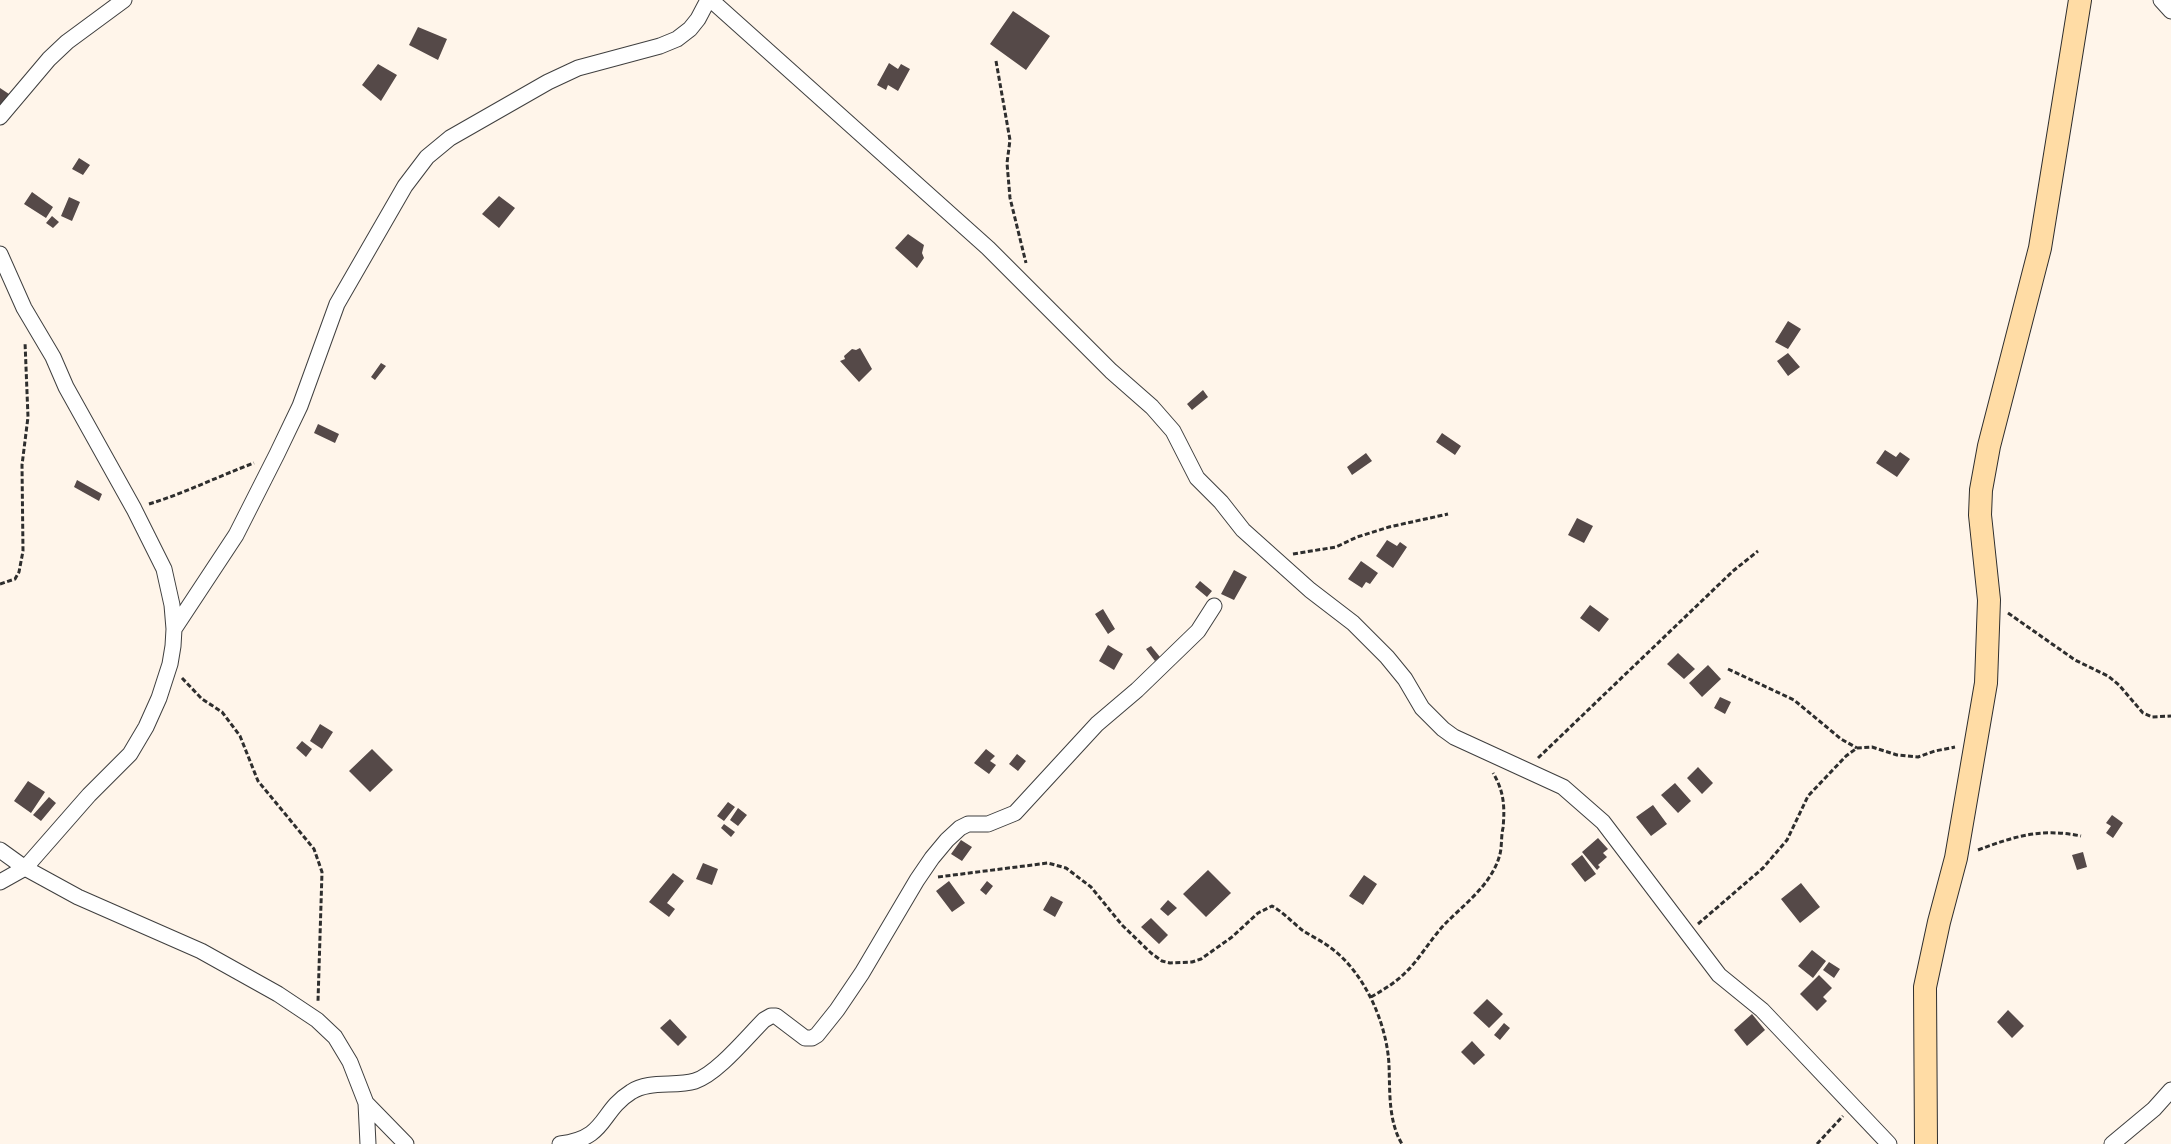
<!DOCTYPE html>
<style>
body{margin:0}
canvas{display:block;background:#fff5ea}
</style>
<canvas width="2171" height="1144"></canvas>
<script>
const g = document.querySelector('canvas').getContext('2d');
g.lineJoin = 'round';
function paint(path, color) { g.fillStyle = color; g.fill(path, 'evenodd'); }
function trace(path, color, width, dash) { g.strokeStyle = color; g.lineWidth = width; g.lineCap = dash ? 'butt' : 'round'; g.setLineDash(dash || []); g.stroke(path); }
paint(new Path2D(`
 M1013 11 1050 36 1026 70 990 44Z
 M418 27 447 39 438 60 409 45Z
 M889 63 898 69 901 64 910 69 898 91 888 85 886 90 877 85Z
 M378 64 397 75 381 101 362 85Z
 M0 88 12 96 4 107 0 104Z
 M79 158 90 165 83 175 72 169Z
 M32 192 53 207 46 218 24 204Z
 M499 196 515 208 499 228 482 214Z
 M69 197 80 202 72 221 61 216Z
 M52 216 59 222 53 228 46 223Z
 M908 234 924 245 922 253 924 258 917 268 895 248Z
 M1788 321 1801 329 1788 349 1775 342Z
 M860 348 872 369 859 382 840 361 845 359 844 356 852 349 856 350Z
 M1788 353 1800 367 1788 376 1777 361Z
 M381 363 386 366 375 380 371 377Z
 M1203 390 1208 397 1192 410 1187 404Z
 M318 424 339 434 335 443 314 433Z
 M1442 433 1461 446 1455 455 1436 442Z
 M1885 450 1896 457 1900 452 1910 459 1897 477 1876 463Z
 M1366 453 1372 461 1352 475 1347 467Z
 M77 480 102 494 99 501 74 487Z
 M1577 518 1593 526 1584 543 1568 535Z
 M1387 540 1397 546 1400 542 1407 547 1393 568 1376 556Z
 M1361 561 1378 573 1370 584 1366 582 1362 588 1348 579Z
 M1234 570 1247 577 1234 600 1221 594Z
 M1200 581 1212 591 1207 597 1195 587Z
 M1590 605 1609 619 1599 632 1580 618Z
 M1103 609 1115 629 1108 634 1095 614Z
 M1108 645 1123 654 1114 670 1099 661Z
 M1151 646 1160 657 1155 661 1146 649Z
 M1678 653 1695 669 1684 679 1667 664Z
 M1708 665 1721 679 1702 697 1689 683Z
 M1720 697 1731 702 1725 714 1714 708Z
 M320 724 333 732 322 749 310 741Z
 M302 741 312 749 306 757 296 748Z
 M372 749 393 770 370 792 349 771Z
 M986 749 995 756 990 761 996 765 989 774 974 763Z
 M1017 754 1026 761 1018 771 1009 764Z
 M1698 767 1713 783 1702 794 1687 778Z
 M28 781 45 792 31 813 14 801Z
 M1675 783 1691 801 1678 813 1661 795Z
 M49 797 56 803 41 821 33 815Z
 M728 802 735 807 724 821 717 816Z
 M1653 805 1667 824 1651 836 1636 817Z
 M738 808 747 815 738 826 730 820Z
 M2112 815 2123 823 2113 838 2106 833 2111 826 2106 823Z
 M724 824 735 832 731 837 721 828Z
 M1598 838 1608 849 1603 853 1607 857 1598 865 1600 867 1597 870 1582 852Z
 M961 840 972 847 962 861 951 854Z
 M2083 852 2087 867 2077 870 2072 855Z
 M1582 855 1596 874 1585 882 1571 864Z
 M703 863 718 869 712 885 696 879Z
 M1208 870 1231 893 1206 917 1183 894Z
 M673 873 684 881 667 903 675 909 669 917 649 902Z
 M1364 875 1377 884 1363 905 1349 896Z
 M949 881 965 903 952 912 936 891Z
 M987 881 993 886 986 895 980 890Z
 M1801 883 1820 907 1800 923 1781 899Z
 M1051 896 1063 902 1055 917 1043 910Z
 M1168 900 1177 908 1168 916 1160 909Z
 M1151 918 1168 935 1159 944 1141 927Z
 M1812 950 1826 961 1813 978 1798 966Z
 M1829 962 1840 969 1834 978 1823 970Z
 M1819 975 1832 988 1823 997 1827 1001 1817 1011 1800 994Z
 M1487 999 1503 1014 1489 1028 1473 1013Z
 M2008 1010 2024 1026 2012 1038 1997 1022Z
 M1752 1014 1765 1030 1747 1046 1734 1030Z
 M670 1019 687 1037 678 1046 660 1028Z
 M1504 1023 1510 1028 1500 1040 1494 1035Z
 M1472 1041 1485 1055 1474 1065 1461 1052Z`), '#554948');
const minor = new Path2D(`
 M711 0 988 248 1111 371 1152 407 1173 431 1197 478 1221 502 1243 530 1310 590 1353 623 1387 657 1405 679 1422 708 1443 729 1454 737 1563 787 1603 822 1719 975 1762 1010 1889 1144
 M2161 0 2171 11
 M0 117 49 59 67 42 124 0
 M0 254 24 308 53 357 66 387 134 509 164 569 172 605 174 629 173 646 170 664 159 698 146 727 130 754 89 795 25 868 0 882
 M174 629 236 535 277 454 300 406 337 304 405 186 427 157 450 138 548 82 578 68 660 46 677 39 690 29 698 19 708 0
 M0 850 25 868 78 897 201 951 278 994 317 1020 335 1037 350 1062 366 1103 406 1144
 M366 1103 368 1144
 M560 1144C608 1138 599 1112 631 1092 649 1080 675 1087 695 1081 717 1074 747 1037 764 1020L771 1016H776L805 1038H812L817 1035 837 1010 862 973 917 880 932 858 947 840 960 828 968 824H988L1015 813 1097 724 1137 690 1198 631 1214 606
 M2112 1144 2154 1109 2171 1090`);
const secondary = new Path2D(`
 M1926 1144 1925 987 1939 922 1956 858 1986 683 1989 600 1980 515 1981 490 1989 446 2040 248 2080 0`);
trace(minor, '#3f3f3f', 17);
trace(secondary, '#2e2e2e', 24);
trace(new Path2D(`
 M996 61 1010 140 1007 163 1010 198 1026 263
 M149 504C185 493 219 476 254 463
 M1293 554 1336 547 1357 537 1389 527 1448 514
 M0 584 15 579 19 572 23 551 22 465 28 417 25 342
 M2008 613 2075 660 2108 676 2119 685 2143 713 2152 717 2171 716
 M1728 669 1794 700 1841 739 1857 748
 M182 678 202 699 222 712 240 736 258 781 314 849 322 872 318 1001
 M1538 758 1733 571 1758 551
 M1978 850C2015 836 2042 828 2081 836
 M938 877 1048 863 1066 868 1091 887 1122 925 1151 953 1162 961 1170 963 1192 962 1201 959 1232 937 1258 913 1272 906C1283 912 1292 922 1302 930 1311 936 1322 941 1331 948 1365 973 1387 1024 1389 1065 1390 1090 1388 1121 1402 1144
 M1698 924 1763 868 1787 840 1808 796 1846 756 1857 748 1872 747 1897 755 1918 757 1935 751 1955 747
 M1371 997C1383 990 1395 983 1405 973 1419 960 1430 940 1444 925 1464 904 1492 885 1500 854 1502 846 1501 836 1503 828 1505 807 1504 791 1493 773
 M1817 1144 1843 1116`), '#2e2e2e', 3, [5, 2.5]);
trace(minor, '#fff', 15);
trace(secondary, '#ffdca5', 22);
</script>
